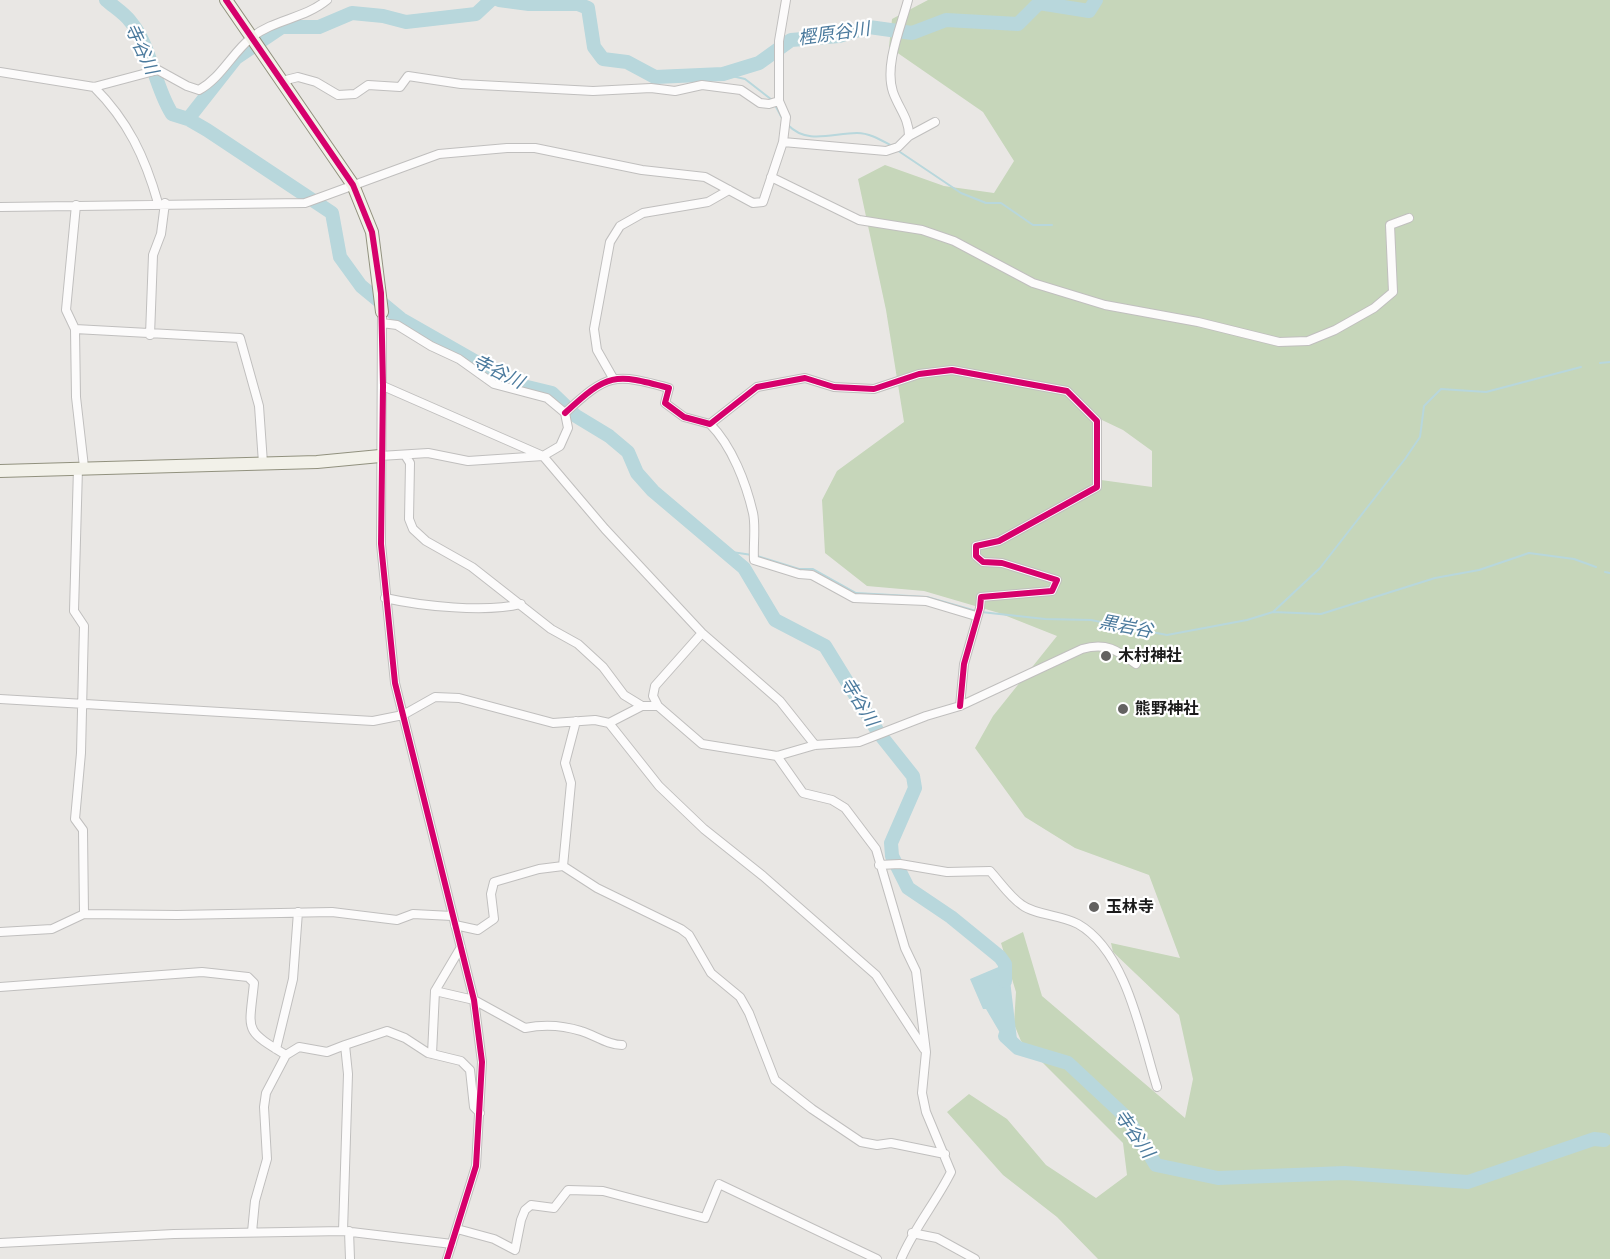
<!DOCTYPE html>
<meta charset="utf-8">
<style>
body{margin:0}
canvas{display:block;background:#e9e7e4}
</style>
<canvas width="1610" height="1259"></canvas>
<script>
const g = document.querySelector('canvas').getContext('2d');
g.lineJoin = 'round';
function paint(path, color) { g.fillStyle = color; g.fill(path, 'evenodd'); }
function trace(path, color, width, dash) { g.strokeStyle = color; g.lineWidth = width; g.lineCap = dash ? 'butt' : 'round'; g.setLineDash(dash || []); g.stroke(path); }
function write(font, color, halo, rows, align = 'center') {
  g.font = font + ' Mulish,"Noto Sans JP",sans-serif'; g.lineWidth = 4.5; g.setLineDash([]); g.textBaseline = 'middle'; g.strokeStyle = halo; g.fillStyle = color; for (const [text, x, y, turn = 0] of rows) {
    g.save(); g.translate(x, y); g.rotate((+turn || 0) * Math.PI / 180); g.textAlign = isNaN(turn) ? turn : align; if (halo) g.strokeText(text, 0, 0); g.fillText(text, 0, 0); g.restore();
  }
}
paint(new Path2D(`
 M928 0H1610V1259H1098L1057 1217 1003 1175 947 1112 969 1094 1007 1119 1046 1165 1096 1198 1127 1175 1123 1143 1021 1041 1014 1024 1016 992 1001 943 1023 932 1042 996 1185 1118 1193 1079 1179 1015 1113 952 1111 943 1180 958 1149 875 1075 848 1025 817 975 748 993 716 1057 636 999 613 924 591 867 586 825 553 822 500 837 471 904 422 886 310 858 179 885 165 944 186 994 193 1014 161 983 112 889 47 892 19ZM1102 420 1123 430 1152 451V487L1101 480Z`), '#c6d6ba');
paint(new Path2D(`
 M1008 963 1018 1048 1006 1043 986 1009H983L970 979Z`), '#b8d7dc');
trace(new Path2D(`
 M723 74 745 79 772 100
 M775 105 782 118
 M788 125C807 145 833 133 857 133 870 133 881 140 892 146
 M897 150 961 193 986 203H1001L1033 225H1052
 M1600 363 1610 362
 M725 551 752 555
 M757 556 799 569H813L856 593 927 597 976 611
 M1605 572 1610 573
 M981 612 1045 619 1091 620 1167 635 1247 620 1273 612 1321 614 1435 578 1479 570 1529 553 1574 559 1596 567
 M1273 612 1320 568 1405 459 1420 437 1424 406 1441 389 1486 392 1581 367`), '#b8d7dc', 2);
trace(new Path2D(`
 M106 0C114 7 124 13 130 21 151 45 154 86 172 114L188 119 207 130 332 213 340 257 361 286 401 319 515 384 552 393 576 416 609 436 628 452 637 473 653 491 744 568 775 620 825 646 878 732 913 776 915 788 891 843 892 856 908 888 951 917 1000 957 1005 964V981
 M499 0 529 4H578L588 8 594 47 603 59 627 62 655 77 723 74 759 63 791 40 839 36 869 27 912 33 946 20 1018 24 1039 3 1089 11 1096 0
 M188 119 236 58 282 27H319L352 13 383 16 406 22 476 14 491 0
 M1005 1036 1018 1048 1068 1063 1127 1118 1156 1165 1218 1178 1345 1173 1468 1182 1594 1139 1604 1140`), '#b8d7dc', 14);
const street = new Path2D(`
 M908 0C901 27 884 65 893 92 899 109 909 118 909 136
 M0 72 94 87 158 70 187 86 199 90C221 78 232 53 252 37 275 19 304 19 327 0
 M282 81 298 77 316 82 338 95 355 94 368 85 400 87 408 76 461 84 593 91 651 88 675 91 702 85 741 90 760 103 769 104 779 101
 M94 87C128 121 145 157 158 203
 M783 142 786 117 779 101V41L786 0
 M771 177 859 220 922 230 954 241 1033 283 1105 305 1198 322 1279 342 1308 341 1335 330 1374 308 1393 292 1390 225 1409 218
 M76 205 66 310 75 329 76 397 84 467
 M0 207 305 203 439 154 507 148H535L642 170 705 177 753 203 763 202 783 142 886 151 898 147 909 136 935 122
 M382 312 381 544 395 683 474 1000 482 1062 476 1166 447 1259
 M75 329 240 338 259 406 263 463
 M150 335 153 255 161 234 165 203
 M613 378 597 350 594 329 610 242 620 226 643 213 708 202 729 190
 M383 386 543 456 605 529 702 633 780 701 815 745
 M565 413C608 373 614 373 669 388L665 403 684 417 710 424 757 387 805 378 834 387 874 389 919 374 952 370 1067 391 1097 421V487L999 541 976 546V556L983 562 1002 563 1057 580 1052 591 981 597 980 608 964 664 960 706
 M710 424C732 446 746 483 753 513 756 527 753 544 754 560L799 574 812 575 854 598 926 601 976 616
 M405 455 410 463 409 519 413 529 426 541 472 567 551 629 578 644 603 667 624 695 642 706H658L702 744 777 756 815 745 859 742 926 716 960 706 1082 649C1106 642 1117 650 1136 664
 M380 456 428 453 468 461 543 456 560 446 568 428 565 413 547 398 494 384 459 359 431 346 397 325 382 323
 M78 468 74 611 84 626 81 753 75 819 83 830 84 914
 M385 598C421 606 486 613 521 604
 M0 699 373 721 403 715 435 697 459 698 553 723 595 720 609 723 642 706
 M658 706 653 696 655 686 702 633
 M609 723 659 786 704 829 763 876 876 975 924 1049
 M777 756 803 793 832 800 845 808 876 849 905 948 916 971 926 1052 922 1093 926 1112 951 1172C936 1202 914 1228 901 1259
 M879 865 900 864 947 872 990 871C1000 882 1010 897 1022 905 1035 915 1062 915 1078 924 1127 952 1141 1036 1157 1087
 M563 866 571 783 565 763 576 721
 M455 925 478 930 494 919 491 894 494 882 539 869 563 866 597 888 681 929 689 935 711 973 740 997 749 1013 775 1080 812 1109 861 1142 877 1145 891 1143 945 1154
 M0 932 52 929 84 914 177 915 332 912 397 920 413 914 452 916
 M0 987 202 972 248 977 254 983C249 1032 243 1029 286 1055L299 1047 327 1052 345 1045 348 1074 343 1231
 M435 991 474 1000 525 1028C544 1024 562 1025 581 1031 595 1035 607 1045 622 1045
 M345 1045 387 1031 405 1038 428 1053 461 1061 470 1070 474 1107 480 1113
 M276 1049 293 979 298 912
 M432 1054 435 991 461 947
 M457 1229 494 1239 515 1250 521 1220 525 1210 531 1205 554 1208 568 1190 603 1191 705 1218 719 1184 877 1259
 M349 1231 350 1259
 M252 1232 255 1201 267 1159 264 1107 266 1093 286 1055
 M912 1233 937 1238 975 1259
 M0 1243 174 1234 343 1231 452 1244`);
const secondary = new Path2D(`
 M226 0 353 185 372 232 382 312
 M0 471 317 462 380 456`);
trace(street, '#c0bfbe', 10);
trace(secondary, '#91917e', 14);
trace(street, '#fcfbfb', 8);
trace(secondary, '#f2f1e9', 12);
trace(new Path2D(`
 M226 0 353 185 372 232 381 293 383 386 381 544 395 683 474 1000 482 1062 476 1166 447 1259
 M565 413C608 373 614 373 669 388L665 403 684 417 710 424 757 387 805 378 834 387 874 389 919 374 952 370 1067 391 1097 421V487L999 541 976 546V556L983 562 1002 563 1057 580 1052 591 981 597 980 608 964 664 960 706`), '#d6006c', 6);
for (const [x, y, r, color] of [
 [1106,656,6,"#636261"],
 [1123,709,6,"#636261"],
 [1094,907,6,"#636261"]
]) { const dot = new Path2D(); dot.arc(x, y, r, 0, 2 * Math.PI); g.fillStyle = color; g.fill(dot); trace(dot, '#fff', 2); }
write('bold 16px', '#1b1b1b', '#fff', [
 ["木村神社",1118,656],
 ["熊野神社",1135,709],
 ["玉林寺",1106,907]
], 'left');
write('italic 18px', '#4b7a9d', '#fff', [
 ["樫原谷川",834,34,-8],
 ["寺谷川",141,49,65],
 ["寺谷川",498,372,26],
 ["黒岩谷",1126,627,11],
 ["寺谷川",859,702,58],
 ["寺谷川",1134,1134,55]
]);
</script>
